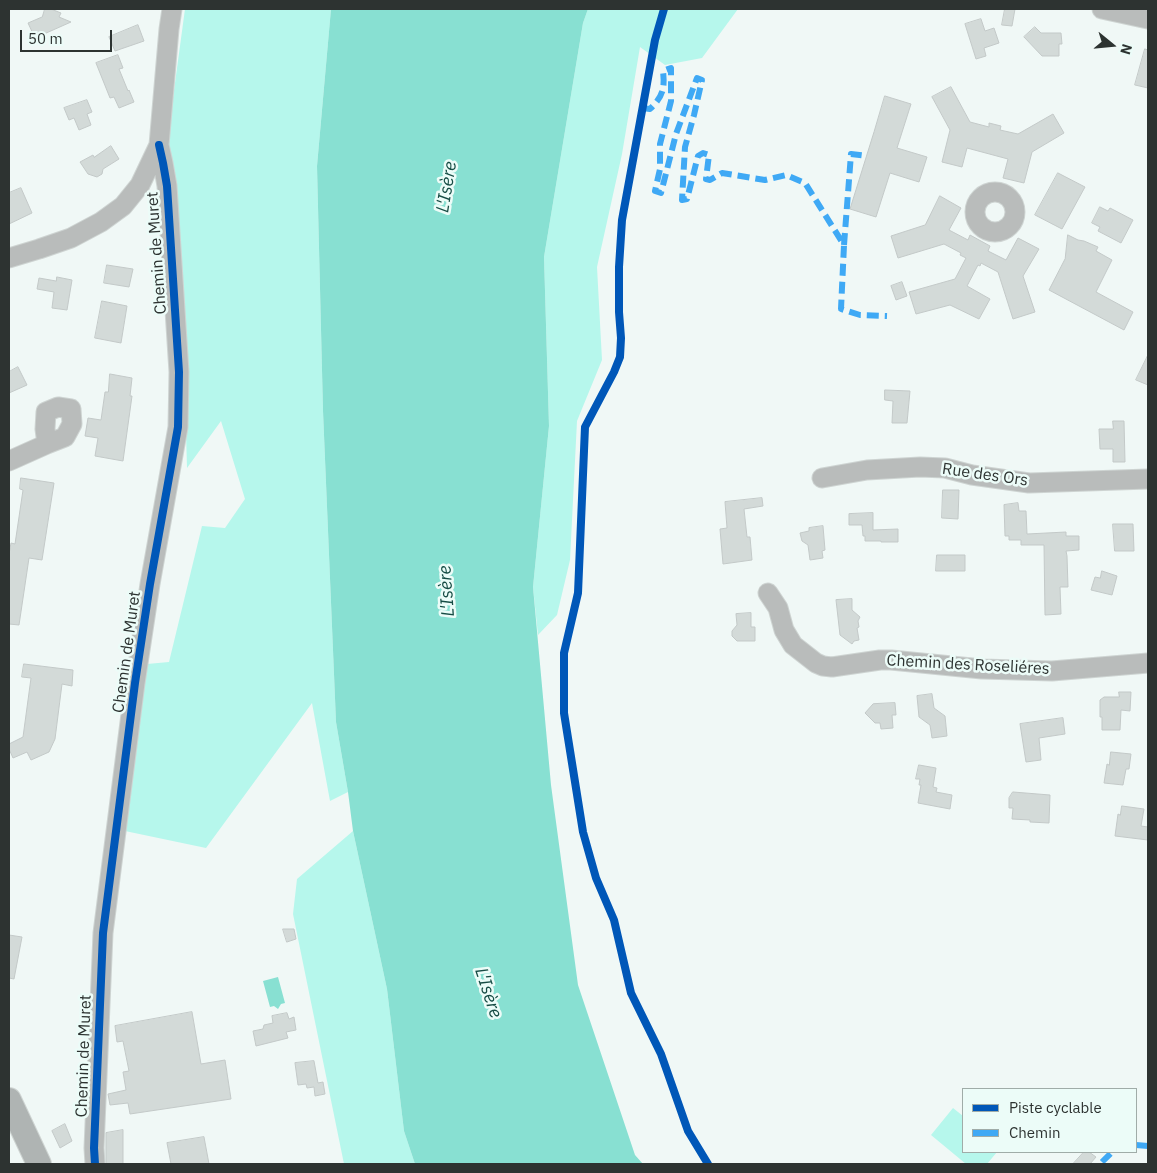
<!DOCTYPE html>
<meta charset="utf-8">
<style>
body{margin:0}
#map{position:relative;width:1157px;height:1173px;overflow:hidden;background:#f0f8f6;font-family:"IBM Plex Sans",sans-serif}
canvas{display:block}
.frame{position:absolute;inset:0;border:10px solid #2d3331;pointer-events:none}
.legend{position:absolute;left:962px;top:1088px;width:175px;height:65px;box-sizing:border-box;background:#ecfcf8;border:1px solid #a0aca8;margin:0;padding:6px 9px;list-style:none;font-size:15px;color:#2d3331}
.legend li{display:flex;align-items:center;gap:10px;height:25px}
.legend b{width:25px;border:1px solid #a0aca8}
.north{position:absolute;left:1087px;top:20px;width:50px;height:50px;-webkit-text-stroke:4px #ecfcf8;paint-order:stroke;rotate:107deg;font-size:14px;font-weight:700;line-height:20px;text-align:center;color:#2d3331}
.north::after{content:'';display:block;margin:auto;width:18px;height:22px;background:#2d3331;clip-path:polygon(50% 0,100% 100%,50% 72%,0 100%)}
.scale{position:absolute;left:20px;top:30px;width:92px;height:22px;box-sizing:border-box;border:2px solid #2d3331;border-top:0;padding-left:6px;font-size:15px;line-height:18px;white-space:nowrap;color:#2d3331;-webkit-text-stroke:4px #ecfcf8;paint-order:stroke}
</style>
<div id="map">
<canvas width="1157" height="1173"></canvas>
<div class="frame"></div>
<ul class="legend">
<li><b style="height:6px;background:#0057b8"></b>Piste cyclable</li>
<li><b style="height:6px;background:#3fa9f5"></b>Chemin</li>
</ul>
<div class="north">N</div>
<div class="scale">50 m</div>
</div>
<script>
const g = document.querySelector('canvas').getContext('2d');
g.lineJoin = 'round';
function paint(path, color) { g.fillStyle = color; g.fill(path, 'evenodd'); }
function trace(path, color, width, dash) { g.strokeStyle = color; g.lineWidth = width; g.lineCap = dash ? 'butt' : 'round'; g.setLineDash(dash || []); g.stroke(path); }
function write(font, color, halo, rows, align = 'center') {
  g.font = font + ' "IBM Plex Sans",sans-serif'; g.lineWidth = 5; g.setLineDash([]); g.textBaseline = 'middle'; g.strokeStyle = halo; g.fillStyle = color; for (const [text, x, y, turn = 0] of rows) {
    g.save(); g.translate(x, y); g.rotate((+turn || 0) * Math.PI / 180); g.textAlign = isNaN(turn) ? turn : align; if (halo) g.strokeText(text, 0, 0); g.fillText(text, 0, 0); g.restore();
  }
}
paint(new Path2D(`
 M185 9H331L317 166 323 411 336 722 348 792 330 801 312 703 206 848 125 831 147 664 169 662 202 526 225 528 245 499 221 421 187 468 186 432 167 142Z
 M588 9H738L702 58 665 65 640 47 622 154 597 267 602 360 577 421 570 560 557 615 538 635 533 587 549 426 544 257 583 23Z
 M353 831 387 989 404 1131 415 1164H344L293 914 297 879Z
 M953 1108 963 1116V1152H997L987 1164H966L931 1135Z`), '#b6f7ec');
paint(new Path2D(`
 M331 9H588L583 23 544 257 549 426 533 587 551 785 578 985 635 1155 643 1164H415L404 1131 387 989 353 831 348 792 336 722 323 411 317 166Z
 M278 977 285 1003 281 1004 278 1009 274 1006 270 1007 263 981Z`), '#88e0d2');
const building = new Path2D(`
 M45 9H51L61 13 59 17 71 22 35 38 28 23 42 17Z
 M1005 9H1015L1012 26 1002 25Z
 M981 19 985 31 994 28 999 43 984 48 986 56 976 59 965 24Z
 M138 25 144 41 115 51 109 37Z
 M1035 27 1041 33H1061L1062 44H1059V56H1042L1024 37Z
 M1145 49 1148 50V88L1135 85Z
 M118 55 123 68 119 69 128 91 129 90 134 102 119 108 114 97 110 98 96 63Z
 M951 87 970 122 989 127V123L1001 126 1000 130 1018 134 1053 114 1064 133 1032 152 1024 183 1003 178 1008 159 967 148 962 167 942 162 950 130 932 97Z
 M885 96 911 104 897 148 927 157 919 182 890 173 876 217 850 209 874 132Z
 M87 100 92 112 87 114 91 125 79 130 74 118 69 120 64 108Z
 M111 146 119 159 103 169 102 174 97 177 88 174 80 162 93 155 94 157Z
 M1058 173 1085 187 1062 229 1035 215Z
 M21 188 32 213 9 224V193Z
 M940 196 961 208 949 230 968 240 970 235 990 246 988 251 1006 260 1018 238 1039 249 1023 276 1035 312 1013 319 998 272 981 263 980 266 978 265 967 286 990 299 979 319 950 305 916 314 909 292 955 279 966 258 960 255 961 253 944 244 898 258 891 236 925 225Z
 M1100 207 1108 211 1110 208 1133 220 1121 243 1098 231 1100 227 1092 223Z
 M1068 235 1078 240 1084 241 1098 247 1096 251 1112 260 1096 292 1133 312 1124 330 1049 290 1065 259Z
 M107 265 133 269 129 287 104 283Z
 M57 277 72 280 67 310 52 308 54 292 37 289 39 278 56 281Z
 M902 282 907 296 896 300 891 286Z
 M102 301 127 306 121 343 95 338Z
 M1148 355V385L1136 380Z
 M18 367 27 385 9 393V372Z
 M110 374 132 378 130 396H132L123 461 95 456 98 438 85 436 88 418 101 420 105 392H108Z
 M885 390 910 391 907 423H892L893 401 885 400Z
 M1113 421H1124L1125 462H1113V449H1100L1099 429H1113Z
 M21 478 54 483 42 560 29 558 19 625 9 624V554L11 543 15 544 23 490 20 489Z
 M943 490H959L958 519 942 518Z
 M762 498 763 506 744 509 747 537H750L752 560 723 564 720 529 727 528 725 502Z
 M1018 503 1019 511H1026L1027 534 1066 532V536H1079V550L1066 551 1067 556 1068 587H1060L1061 614 1045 615 1044 545H1021V540H1009V536H1005L1004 505Z
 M873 513V530L898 529V542H881V541H865V536H863L862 525H849V514Z
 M1113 524H1133L1134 551H1115Z
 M823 526 825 550 822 551 823 558 810 560 808 545 802 541 800 533 809 531V528Z
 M937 555H965V571H936Z
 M1102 571 1117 576 1112 595 1091 590 1095 577 1100 578Z
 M852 599V610L860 617 858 621 859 627 857 628 859 640 854 641 852 644 840 635 836 600Z
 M751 613V627H755V641H737L732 636V631L737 625 736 614Z
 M24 664 73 670 72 686 62 684 55 739 49 752 31 760 27 752 13 758 9 749V744L23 737 31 678 22 677Z
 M1119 692H1131L1130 711 1121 710 1120 730H1102V717H1100V700L1104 697H1119Z
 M932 694 934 708 945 716 947 736 932 738 930 725 919 717 917 696Z
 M895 703 896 715H892L893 728 881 729 880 723H875L865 713 873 704Z
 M1063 718 1065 734 1039 738 1041 760 1026 762 1020 724Z
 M1111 752 1131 754 1129 769H1126L1123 785 1104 783 1107 764 1109 765Z
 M919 765 936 768 933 787 937 788 936 792 952 795 950 809 918 803 921 785H919L920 779H916Z
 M1013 792 1050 795 1049 823 1030 822V820L1012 819 1013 808H1009V798Z
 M1122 806 1144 809 1141 826 1148 827V840L1115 836 1118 814 1120 815Z
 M283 929H294L296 939 287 942Z
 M9 935 22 937 14 979 9 978Z
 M192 1012 201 1064 225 1060 231 1099 130 1114 128 1103 110 1105 108 1094 126 1090 123 1072 129 1071 123 1041 117 1042 115 1026Z
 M287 1013 289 1019 294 1017 296 1030 286 1032 288 1038 256 1046 253 1031 263 1029 264 1025 273 1023 272 1016Z
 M314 1061 318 1083 323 1082 325 1094 315 1096 314 1087 307 1088 306 1084 298 1085 295 1063Z
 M65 1124 72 1141 60 1148 52 1131Z
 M123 1130V1164H106V1133Z
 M204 1137 209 1164H171L167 1143Z
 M1084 1152H1089L1096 1157 1090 1164H1073Z`);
paint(building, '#d3dad8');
trace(building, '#c3c9c8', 1);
const minor = new Path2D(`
 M1102 9 1148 19
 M975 212a20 20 0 1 1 40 0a20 20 0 1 1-40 0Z
 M9 258 39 249 71 238 101 222 123 206 140 185 159 145 169 29 172 9
 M9 461 47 444 65 437 72 424 71 409 58 407 46 412 45 429 47 444
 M822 478 867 470 920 467 945 468 972 475 1029 483 1148 479
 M768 593 778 608 784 630 793 645 816 663 823 666 832 667 880 660H891L982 669 1052 671 1148 663
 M95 1164 94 1148 103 933 135 683 150 584 178 427 179 372 167 186 163 163 159 145`);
const major = new Path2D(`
 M9 1100 39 1164`);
trace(minor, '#ced4d2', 21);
trace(major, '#ced4d2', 26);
trace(minor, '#b9bcbb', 19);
trace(major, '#afb4b3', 24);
trace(new Path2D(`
 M642 108 650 109C663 96 665 89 663 71L671 68V101L660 144V169L655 191 661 193 676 134 697 78 702 80 694 115 685 147 682 200 687 199 698 156 703 153 709 155 706 179 710 180 722 173 765 180 786 175 805 183 844 245 841 309 860 315 887 316
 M844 245 851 154 867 156
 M1136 1145 1148 1146
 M1102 1162 1112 1152`), '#3fa9f5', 6, [12, 6]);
trace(new Path2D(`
 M664 9 655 40 622 220 619 267V312L621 338 620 357 614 372 585 427 578 593 564 653V713L583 832 596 878 614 920 631 993 661 1054 688 1131 708 1164
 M95 1164 94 1148 103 933 135 683 150 584 178 427 179 372 167 186 163 163 159 145`), '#0057b8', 8);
write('16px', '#2d3331', '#ecfcf8', [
 ["Chemin de Muret",157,253,-94],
 ["Rue des Ors",985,475,8],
 ["Chemin de Muret",127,652,-82],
 ["Chemin des Roseliéres",968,665,3],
 ["Chemin de Muret",84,1056,-88]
]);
write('italic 18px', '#164c44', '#ecfcf8', [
 ["L'Isère",447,187,-81],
 ["L'Isère",447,591,-94],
 ["L'Isère",488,993,72]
]);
</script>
